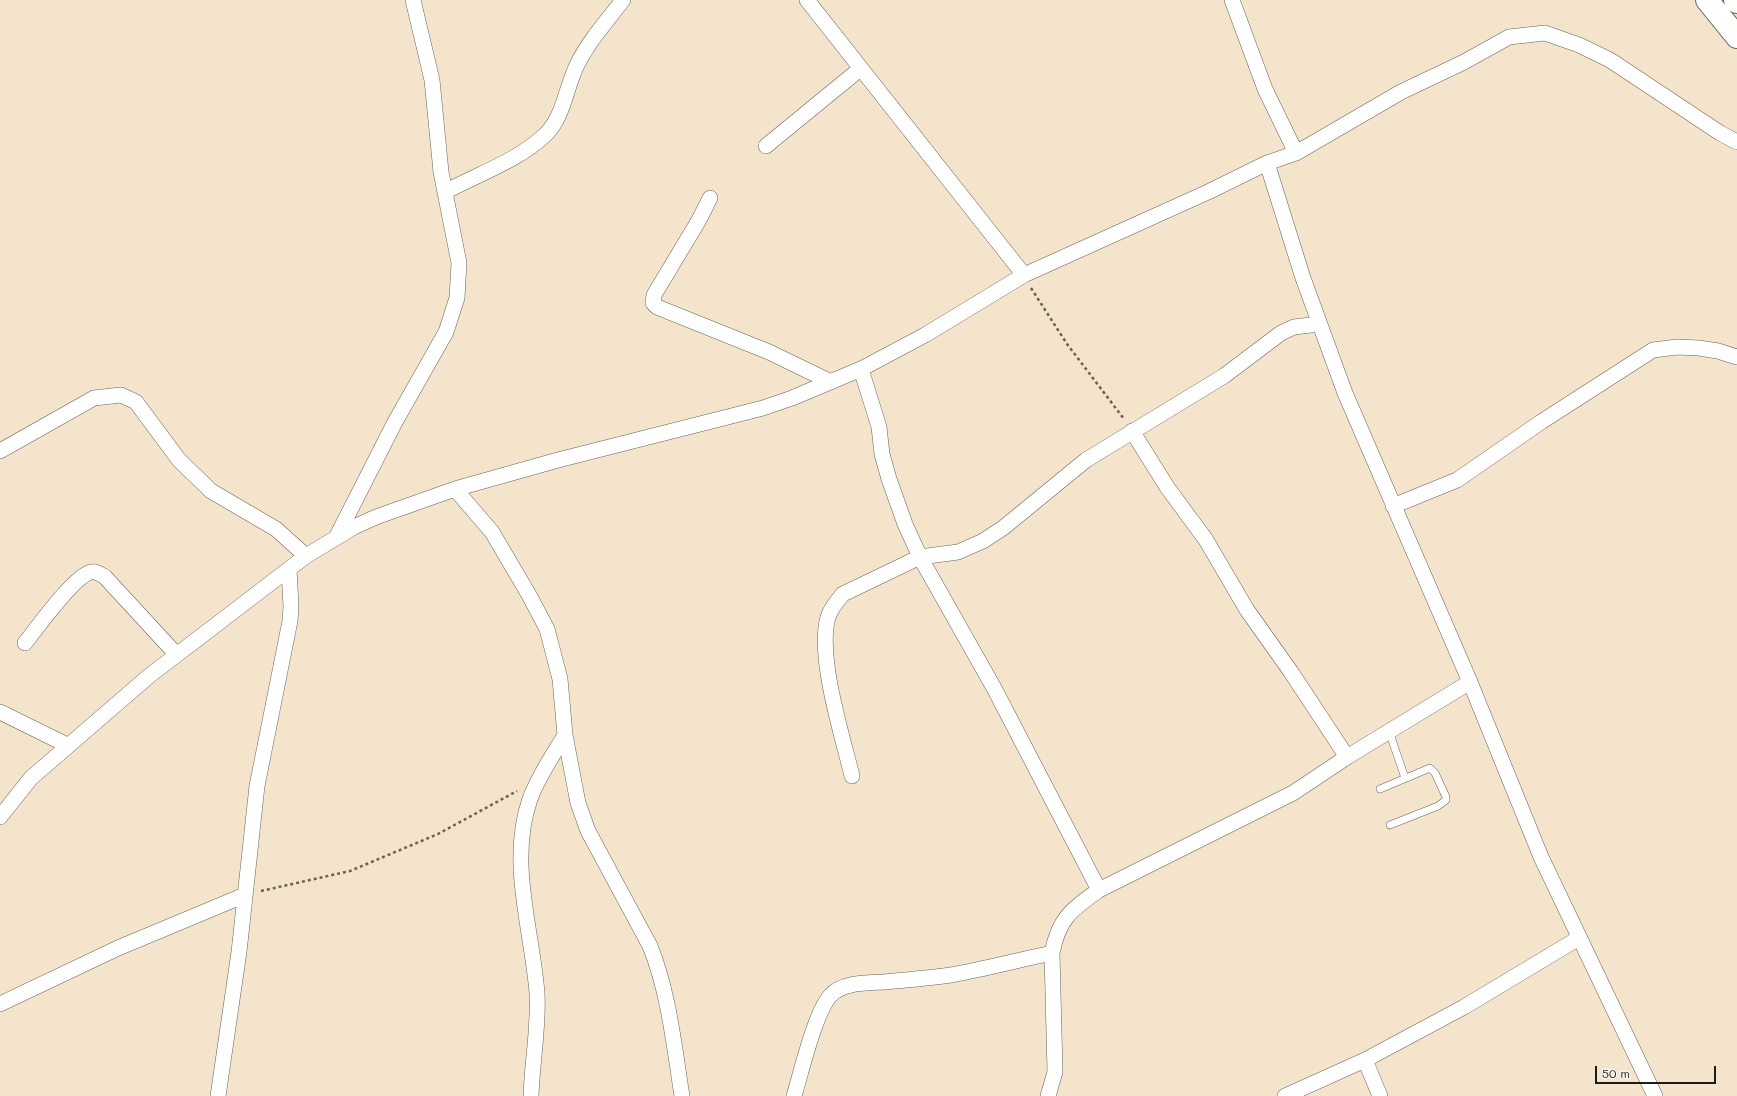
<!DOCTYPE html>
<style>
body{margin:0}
#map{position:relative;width:1737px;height:1096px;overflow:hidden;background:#f4e4cc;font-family:Mali,sans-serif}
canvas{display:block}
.scale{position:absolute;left:1595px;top:1066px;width:121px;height:18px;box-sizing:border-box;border:2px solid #1c1c1c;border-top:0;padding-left:5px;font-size:12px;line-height:14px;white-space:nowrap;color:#1c1c1c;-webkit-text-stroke:3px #f7f3e8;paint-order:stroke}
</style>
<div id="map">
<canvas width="1737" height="1096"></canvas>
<div class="scale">50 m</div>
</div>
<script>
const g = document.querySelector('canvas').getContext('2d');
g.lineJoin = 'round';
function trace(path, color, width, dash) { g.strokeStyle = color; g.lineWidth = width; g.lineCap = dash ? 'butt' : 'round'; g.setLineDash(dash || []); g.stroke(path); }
const lane = new Path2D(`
 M1389 731 1405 778
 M1380 789 1430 768 1435 773 1446 797V800L1438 806 1390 825`);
const street = new Path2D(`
 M807 0 1024 275
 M1232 0 1265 89 1296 153
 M766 146 860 69
 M1267 163 1296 153 1401 92 1464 62 1509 37 1545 33 1579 45 1610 60 1720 133 1737 142
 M445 192C478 174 518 161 546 134 564 116 566 87 577 65 588 42 607 21 623 0
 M710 198 699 220 654 295 653 303 657 307 769 352 831 382
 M861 369 879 427 882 454 889 479 905 524 920 557 994 688 1099 890
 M1132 431 1167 487 1206 540 1247 610 1291 672 1347 757
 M0 451 94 398 121 395 136 402 179 460 211 491 276 529 306 556
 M455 489 492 532 529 595 547 629 560 679 565 735 578 803 588 831 650 946C669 993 674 1046 682 1096
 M1393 506 1457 480 1541 422 1653 350 1677 347 1699 348 1718 351 1737 357
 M337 536 395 422 446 332 457 298 459 263 441 172 432 80 413 0
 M25 643C37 628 74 576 91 572 96 571 100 574 105 577L176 654
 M0 712 67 745
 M852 776C842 734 817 657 828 617 831 608 837 601 843 594L920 557 958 552 983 541 1003 528 1086 460 1224 376 1281 333 1294 327 1319 324
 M0 817 31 778 149 676 306 556 354 527 376 517 455 489 558 460 763 408 792 398 861 369 925 335 1024 275 1208 192 1267 163 1303 278 1345 393 1470 682 1541 857 1655 1096
 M0 1004 118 948 245 895
 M1365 1060 1380 1096
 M218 1096 239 952 257 786 290 621 291 606 289 569
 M531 1096C532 1062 539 1027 537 993 532 929 508 862 530 799 538 777 553 755 565 735
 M794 1096C801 1073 815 1013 830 996 842 982 867 983 884 982 906 980 929 978 951 975 985 969 1018 960 1052 953
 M1048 1096 1055 1072 1052 953C1059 918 1071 910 1099 890L1293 793 1347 757 1470 682
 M1285 1096 1365 1060 1464 1007 1579 938`);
const primary = new Path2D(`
 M1707 0 1737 37
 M1735 0 1737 2`);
trace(lane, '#68625a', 8);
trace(street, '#68625a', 16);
trace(primary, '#68625a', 24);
trace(new Path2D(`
 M1031 288 1067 344 1124 419
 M261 891 350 871 438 834 517 791`), '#68625a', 2.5, [3, 3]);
trace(lane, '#fff', 7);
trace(street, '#fff', 15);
trace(primary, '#fff', 22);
</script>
